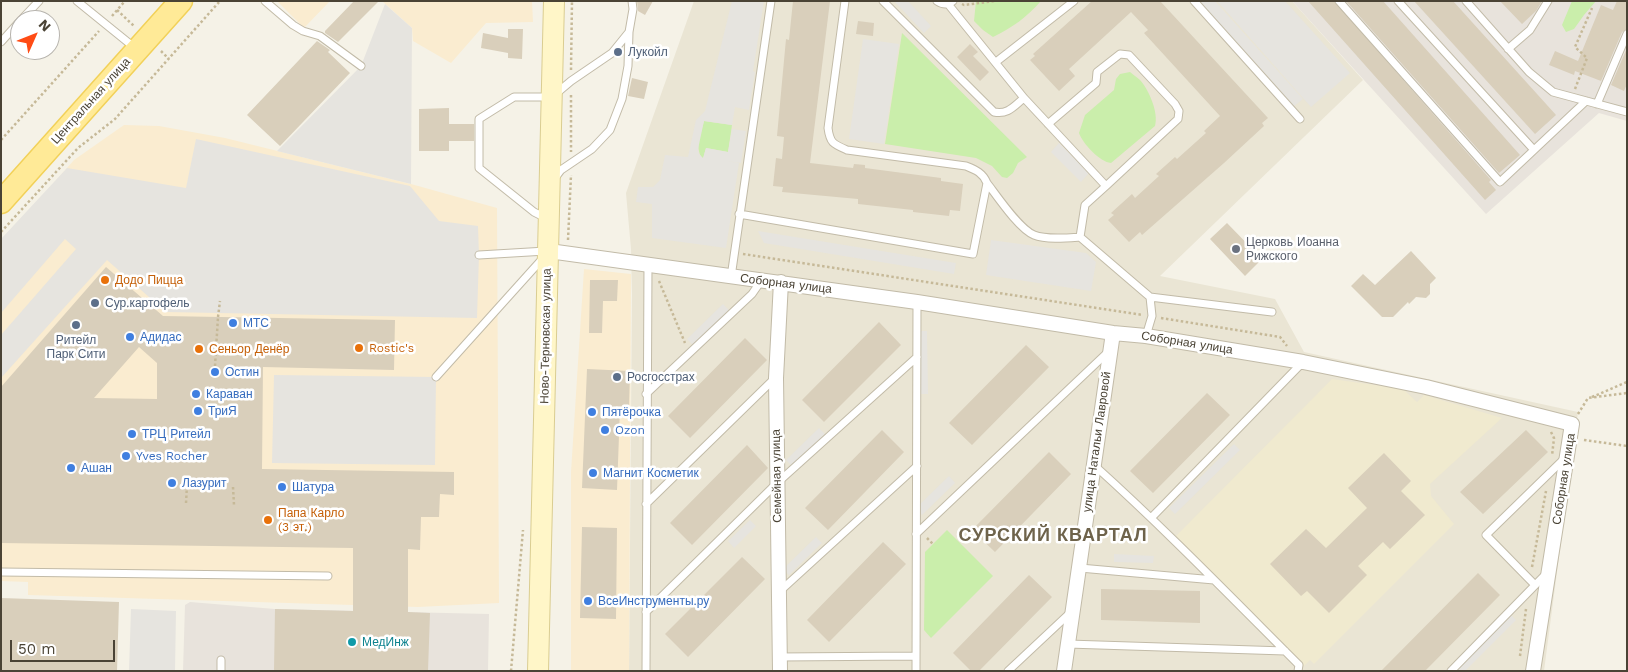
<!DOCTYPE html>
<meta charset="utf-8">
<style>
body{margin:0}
#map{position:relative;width:1628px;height:672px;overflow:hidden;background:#f5f2e7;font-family:"Work Sans",sans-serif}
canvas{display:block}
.frame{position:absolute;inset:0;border:2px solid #4a4335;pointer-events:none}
.north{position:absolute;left:10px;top:10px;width:50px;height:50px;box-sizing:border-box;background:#fff;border:1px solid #b7b4ae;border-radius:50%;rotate:46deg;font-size:14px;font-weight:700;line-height:20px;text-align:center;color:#4a4335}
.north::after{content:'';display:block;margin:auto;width:18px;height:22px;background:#ff4c15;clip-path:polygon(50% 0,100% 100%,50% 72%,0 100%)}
.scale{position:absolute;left:10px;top:640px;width:105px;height:22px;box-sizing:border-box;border:2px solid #4a4335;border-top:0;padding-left:6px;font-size:15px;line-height:18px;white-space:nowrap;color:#4a4335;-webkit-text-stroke:4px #fff;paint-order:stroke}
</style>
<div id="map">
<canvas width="1628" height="672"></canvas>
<div class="frame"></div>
<div class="north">N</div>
<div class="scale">50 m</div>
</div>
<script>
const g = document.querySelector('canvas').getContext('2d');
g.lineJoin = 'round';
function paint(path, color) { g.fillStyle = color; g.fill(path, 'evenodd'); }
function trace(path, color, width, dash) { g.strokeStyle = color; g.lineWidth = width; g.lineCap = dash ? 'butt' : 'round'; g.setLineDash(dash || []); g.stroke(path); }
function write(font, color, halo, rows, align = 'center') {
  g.font = font + ' "Work Sans",sans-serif'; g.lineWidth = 5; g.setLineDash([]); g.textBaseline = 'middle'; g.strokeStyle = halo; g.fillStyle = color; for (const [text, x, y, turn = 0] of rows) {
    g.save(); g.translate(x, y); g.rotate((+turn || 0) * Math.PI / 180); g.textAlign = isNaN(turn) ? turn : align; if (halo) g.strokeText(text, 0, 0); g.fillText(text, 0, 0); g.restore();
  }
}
paint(new Path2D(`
 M694 1H1292L1363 80 1160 276 1275 299 1304 352 1578 412 1544 671H629L632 294 631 249 626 193Z`), '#eae5d4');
paint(new Path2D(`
 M277 1H330L304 28Z
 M382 1H532L533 22 486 23 451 63 413 41 412 28Z
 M124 125 159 126 225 138 411 184 497 208 499 603 418 607 28 595V582L1 581V243L74 160Z
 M584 269 631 274 629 671H571V472Z`), '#faecd0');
paint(new Path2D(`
 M1292 1H1627V121L1599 113 1486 214Z
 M190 602 275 609 489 614 488 671H183L185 605Z`), '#e8e3dc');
paint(new Path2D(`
 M1332 379 1403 389 1417 402 1424 395 1502 418 1430 484 1431 496 1454 524 1314 664 1310 660 1303 667 1176 536Z`), '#f0eacf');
paint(new Path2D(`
 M976 1H1041C1027 17 1012 28 993 37L983 30 974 21Z
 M1572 1H1596L1584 15 1574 29 1566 32 1562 25Z
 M902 33 1027 157 1018 163 1013 173 1007 178 1002 177 992 166 976 158 885 144Z
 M1130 72C1133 75 1137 77 1140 80 1149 90 1159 113 1155 126L1111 163C1100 162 1083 144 1079 133L1085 115 1114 90 1116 79 1120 74Z
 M704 121 732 125 728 152 706 148 703 159C694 149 701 133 704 121Z
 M947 530 993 576 931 638 924 630 925 552Z`), '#caeeab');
paint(new Path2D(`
 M732 1H764L753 71 755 72 749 110 735 107 732 125 704 121 698 149 699 154 703 158 706 148 728 152 732 129 746 131 741 163 726 161 739 163 726 248 652 238V204L636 202 638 187H653L660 180 665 155 688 157 696 120 705 111Z
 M894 1H908L931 26 924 33Z
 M1198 1H1215L1303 99 1293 107Z
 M1217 1H1285L1350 73 1311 107Z
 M385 4 412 28 411 184 277 151 361 66Z
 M863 39 899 44 884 144 849 139Z
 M196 139 410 186 439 221 478 226 479 255 477 318 166 312 107 260 1 378V335L76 249 65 239 1 313V239L67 168 186 188Z
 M1059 143 1089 173 1081 182 1051 152Z
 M758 231 956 263 954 274 764 243Z
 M991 240 1086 253 1096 262 1091 291 986 275Z
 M723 304 730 311 693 345 687 339Z
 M919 331H927L928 394H919Z
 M274 375 436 377 435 465 272 463Z
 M819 428 825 434 792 466 786 460Z
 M1234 444 1240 450 1175 514 1169 508Z
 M949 476 955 483 922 515 916 508Z
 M750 520 756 526 734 548 728 541Z
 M816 537 822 543 789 575 783 569Z
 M1114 554 1154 556 1153 563 1114 562Z
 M131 609 176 611 175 671H129Z
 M1511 615 1516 620 1465 671H1455Z`), '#e6e4df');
paint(new Path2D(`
 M354 1H379L338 42 325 33V31Z
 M637 1H653L645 15 638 11Z
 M793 1H830L810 163 853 168 854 164 865 165V168L941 178V181L963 184 960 211 950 210 949 216 913 212V210L858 204V199L782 192 783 187 773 186 776 158 782 159 784 137 777 136 786 39 789 40Z
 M1092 1H1160L1268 118 1262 123 1264 126 1224 163 1142 235 1140 232 1129 242 1108 220 1114 215 1111 213 1132 194 1135 198 1159 176 1156 174 1175 157 1177 159 1206 133 1204 131 1220 116 1144 33 1148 30 1131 12 1069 69 1075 76 1059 91 1030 60 1035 56 1033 54Z
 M1308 1H1334L1491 180 1489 182 1496 190 1485 200Z
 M1346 1H1383L1520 155 1499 173Z
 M1414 1H1453L1556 115 1535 134Z
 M1500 1H1542L1536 11 1522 24Z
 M1617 1H1627V29L1622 32 1601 81 1575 71 1574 75 1549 65 1555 51 1578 61 1601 5 1613 10Z
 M858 21 874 23 873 36 856 34Z
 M508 29H523L522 59 508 58V53L481 48 483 33 508 38Z
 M317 41 330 50 328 52 350 73 280 146 247 115Z
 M970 44 978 52 973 56 989 72 980 81 957 57Z
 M1627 48V84L1624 91 1611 85Z
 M632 78 648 82 644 99 628 96Z
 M449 108V124H474V141H449V151H419V109Z
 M1227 223 1262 259 1245 276 1210 239Z
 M1411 251 1436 278 1430 284V294L1426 298 1416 297 1409 304 1408 302 1393 317H1382L1351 286 1363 274 1375 285Z
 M106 267 163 316 395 320 394 370 263 367 262 469 454 472V495L440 494 439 517H421L420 550 408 549V612L430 613 428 671H274L275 609 353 611V548L1 543V387ZM139 347 157 363V399L94 398Z
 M590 280H618L617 301H603L602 333H589Z
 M879 322 901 345 824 422 802 400Z
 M745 338 767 360 690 438 668 416Z
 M1026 345 1049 367 972 445 949 423Z
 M587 369 630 371 629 409 620 408 617 490 582 488Z
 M1207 393 1230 415 1153 493 1130 471Z
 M882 430 904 452 828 530 805 508Z
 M1526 430 1548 452 1483 514 1460 492Z
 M747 445 768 468 692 545 670 523Z
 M1049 452 1071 474 995 552 972 530Z
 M1384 453 1411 481 1401 491 1425 515 1390 549 1383 542 1358 566 1367 575 1329 613 1307 591 1301 596 1270 564 1306 529 1326 548 1367 508 1348 488Z
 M582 527 617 528 616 619 580 618Z
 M883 542 906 564 829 642 807 620Z
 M742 557 765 579 688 657 665 634Z
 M1478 573 1500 595 1425 671H1381Z
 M1029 575 1052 597 979 671H971L953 653Z
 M1101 589 1200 591V623L1101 620Z
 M1 598 119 602 117 671H1Z`), '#d9cfbb');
const lane = new Path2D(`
 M77 1 135 48
 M265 1 293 25 303 31 320 36 361 66
 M883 1 994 112C1008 115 1014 106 1024 98L1106 186 1085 205 1080 237
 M937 1C943 5 948 5 953 1
 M1194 1 1300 119
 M1339 1 1500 182 1586 101
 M1398 1 1534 150
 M1466 1 1529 72 1553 92 1627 112
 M948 4 1024 98
 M21 20 39 1
 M1 42 20 21
 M1508 49 1530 30 1548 1
 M996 62 1074 1
 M1597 104 1627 34
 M1048 124 1096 83 1097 72 1120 54 1129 55 1175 104 1179 111 1178 119 1106 186
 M555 178 561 170 592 149 610 130 622 99 628 66 629 32
 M987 183C997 196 1019 229 1034 235 1046 240 1067 238 1080 237L1150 297
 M739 214 973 254 987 183C983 173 976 170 966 166L847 150C833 144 830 143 828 128L845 1
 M546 218 534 212 479 168V119L514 97H552L571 81 612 53 629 32 633 9 632 1
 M479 255 546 251
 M731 277 771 1
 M1146 336 1152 316 1150 297 1272 312
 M436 377 544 257
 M646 394 752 294 761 281
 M1094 465C1165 529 1231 597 1299 665L1298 671
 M646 504 775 378
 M1152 517 1303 362
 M916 534 1108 352
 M1080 568 1214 580
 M1 572 328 576
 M1535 585 1486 535 1565 458
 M779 592 917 466
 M646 612 776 484 917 357
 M1068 644 1285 651
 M779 657 916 656
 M221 671V660
 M646 671 648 265
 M916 671 917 302
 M1008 671 1071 612
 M1451 671 1547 573`);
const street = new Path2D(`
 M549 251 917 302 1113 333 1146 336 1303 362 1426 387 1572 424 1533 671
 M780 671 776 378 781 282
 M1064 671 1113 333`);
const secondary = new Path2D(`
 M538 671 554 1`);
const primary = new Path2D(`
 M1 202 181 1`);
trace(lane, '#c2bba8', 9);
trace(street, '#c2bba8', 16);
trace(secondary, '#dacd91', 22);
trace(primary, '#f2d159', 25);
trace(new Path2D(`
 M962 4 964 5 995 1
 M117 10 135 27
 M112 16 125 1
 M161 51 169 59
 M571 70 572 1
 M1575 89 1587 58 1575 47 1592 8
 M571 95V152
 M1 140 99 31
 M1 232 78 148 115 119 220 1
 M568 240 571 175
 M743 254 1143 315
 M659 281 685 343
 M218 317 220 301
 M1161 318 1280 337 1287 346
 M215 366 218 317
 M1592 397 1627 382
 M1578 414 1588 398 1627 393
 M1551 432 1554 438 1552 456
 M1584 440 1627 446
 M233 487 234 505
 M186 503 187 485
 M927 538 933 544
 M1532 567 1546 491
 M1520 656 1526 609
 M511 671 523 530`), '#c6b998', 2.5, [2.5, 2.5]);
trace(lane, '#fff', 7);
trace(street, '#fff', 14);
trace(secondary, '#fff6c8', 20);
trace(primary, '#ffea97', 22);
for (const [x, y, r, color] of [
 [618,52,5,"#5c6f8a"],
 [1236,249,5,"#6b7280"],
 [105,280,5,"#e8710a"],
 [95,303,5,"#5c6f8a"],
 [233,323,5,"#3f7fe0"],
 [76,325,5,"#5c6f8a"],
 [130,337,5,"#3f7fe0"],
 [359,348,5,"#e8710a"],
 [199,349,5,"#e8710a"],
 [215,372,5,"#3f7fe0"],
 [617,377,5,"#5c6f8a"],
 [196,394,5,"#3f7fe0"],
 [198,411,5,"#3f7fe0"],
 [592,412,5,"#3f7fe0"],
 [605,430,5,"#3f7fe0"],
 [132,434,5,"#3f7fe0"],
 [126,456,5,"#3f7fe0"],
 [71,468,5,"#3f7fe0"],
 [593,473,5,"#3f7fe0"],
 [172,483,5,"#3f7fe0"],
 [282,487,5,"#3f7fe0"],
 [268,520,5,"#e8710a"],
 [588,601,5,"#3f7fe0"],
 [352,642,5,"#0f9aa8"]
]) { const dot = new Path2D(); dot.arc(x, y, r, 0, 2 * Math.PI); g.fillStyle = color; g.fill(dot); trace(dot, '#fff', 2); }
write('12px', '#4e5e75', '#fff', [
 ["Лукойл",628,52],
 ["Сур.картофель",105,303],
 ["Ритейл",76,340,"center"],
 ["Парк Сити",76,354,"center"],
 ["Росгосстрах",627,377]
], 'left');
write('12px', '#4a4335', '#fff', [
 ["Центральная улица",91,101,-48],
 ["Соборная улица",786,284,7],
 ["Ново-Терновская улица",546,336,-89],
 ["Соборная улица",1187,343,9],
 ["улица Натальи Лавровой",1097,442,-82],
 ["Семейная улица",777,476,-91],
 ["Соборная улица",1564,479,-81]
]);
write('12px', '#5b616d', '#fff', [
 ["Церковь Иоанна",1246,242],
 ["Рижского",1246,256]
], 'left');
write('12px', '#c56008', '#fff', [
 ["Додо Пицца",115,280],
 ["Rostic's",369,348],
 ["Сеньор Денёр",209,349],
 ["Папа Карло",278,513],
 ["(3 эт.)",278,527]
], 'left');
write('12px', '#366cbe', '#fff', [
 ["МТС",243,323],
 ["Адидас",140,337],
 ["Остин",225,372],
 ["Караван",206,394],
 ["ТриЯ",208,411],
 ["Пятёрочка",602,412],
 ["Ozon",615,430],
 ["ТРЦ Ритейл",142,434],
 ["Yves Rocher",136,456],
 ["Ашан",81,468],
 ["Магнит Косметик",603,473],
 ["Лазурит",182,483],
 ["Шатура",292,487],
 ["ВсеИнструменты.ру",598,601]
], 'left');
write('12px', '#0d838f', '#fff', [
 ["МедИнж",362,642]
], 'left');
g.letterSpacing = '1px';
write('bold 18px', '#6e634b', '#fff', [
 ["СУРСКИЙ КВАРТАЛ",1053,536]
]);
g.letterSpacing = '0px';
</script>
